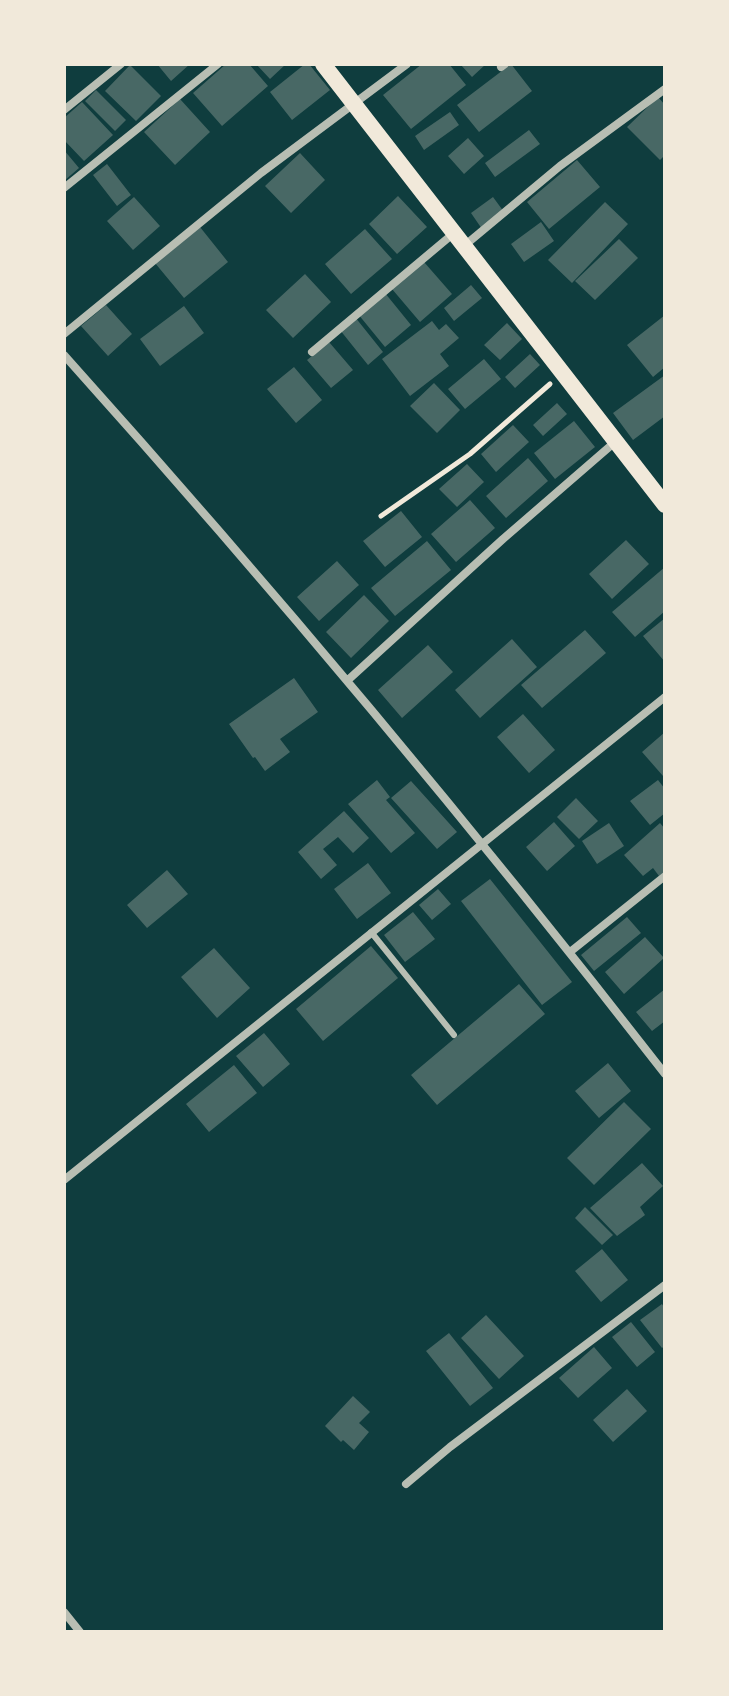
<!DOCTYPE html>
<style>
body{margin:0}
#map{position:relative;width:729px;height:1696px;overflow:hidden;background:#0f3d3e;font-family:"PT Sans Narrow",sans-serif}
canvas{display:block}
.frame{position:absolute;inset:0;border:66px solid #f1e9da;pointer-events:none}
</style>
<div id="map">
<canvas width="729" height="1696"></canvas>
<div class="frame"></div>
</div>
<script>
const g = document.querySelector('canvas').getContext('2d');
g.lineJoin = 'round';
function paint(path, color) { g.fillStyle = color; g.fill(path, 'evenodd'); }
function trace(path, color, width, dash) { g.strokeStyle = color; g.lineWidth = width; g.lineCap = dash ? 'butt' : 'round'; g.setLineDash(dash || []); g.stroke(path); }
paint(new Path2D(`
 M157 64H190L171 81Z
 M226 64H249L268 86 222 126 193 93Z
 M256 64H286L270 79Z
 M305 64H309L330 90 292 120 270 92Z
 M422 64H449L466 85 411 129 383 95Z
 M460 64H486L472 77Z
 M511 64 532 91 479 132 457 105Z
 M130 65 161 96 136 121 105 91Z
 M96 90 126 120 115 131 85 101Z
 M658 97 665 105V155L660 160 627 127Z
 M180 99 210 132 175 165 144 132Z
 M82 102 113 135 84 161 64 140V118Z
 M450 112 459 125 424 150 415 136Z
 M529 130 540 144 495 177 485 163Z
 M468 138 484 156 464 174 448 156Z
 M64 150 79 168 64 181Z
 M300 153 325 180 291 213 265 186Z
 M577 160 600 187 549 229 527 202Z
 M107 164 131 195 117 206 93 175Z
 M398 196 427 227 397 254 369 224Z
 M134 197 160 226 133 250 107 221Z
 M493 197 504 212 482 229 471 213Z
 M605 202 628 224 572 283 548 260Z
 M541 222 554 241 524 262 511 244Z
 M200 227 228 262 184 298 155 263Z
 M365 229 392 259 351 294 325 264Z
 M619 239 638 258 595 300 575 281Z
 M424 262 452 294 420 322 392 289Z
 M305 274 331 302 293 338 266 310Z
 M471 285 482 298 454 321 444 308Z
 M385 293 411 325 385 347 358 314Z
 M106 305 132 334 108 356 81 326Z
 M184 306 204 333 160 366 140 339Z
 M665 315V367L653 377 627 345Z
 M355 317 383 352 368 365 340 330Z
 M432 321 439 330 446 324 459 338 440 354 449 366 410 396 382 359Z
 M507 323 522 339 500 360 484 345Z
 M329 342 353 370 331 388 307 360Z
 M530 354 540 365 515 388 505 377Z
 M484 359 501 379 465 409 448 389Z
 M294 367 322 400 296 423 267 389Z
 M665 375V416L633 440 613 413Z
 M434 383 460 410 437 433 410 406Z
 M557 403 567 414 543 436 533 425Z
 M574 421 595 447 555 479 534 453Z
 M513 425 529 442 496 472 481 454Z
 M528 458 548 481 506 518 486 496Z
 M467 464 484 482 457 507 439 489Z
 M470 500 495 528 456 562 431 534Z
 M401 511 422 537 385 567 363 541Z
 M626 540 649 564 612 599 589 574Z
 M427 541 451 570 395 616 371 588Z
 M337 561 359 585 319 621 297 597Z
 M665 567V611L635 637 612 612Z
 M364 595 389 621 351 658 326 632Z
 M665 618V662L643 636Z
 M585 630 606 653 542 708 521 685Z
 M512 639 537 667 480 718 455 690Z
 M428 645 453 672 402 718 378 690Z
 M294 678 318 712 280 739 290 752 265 771 255 757 253 758 229 724Z
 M523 714 555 750 529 773 497 737Z
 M665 732V774L663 776 642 752Z
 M377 780 390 797 386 800 415 833 391 853 348 804Z
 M658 780 665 789V813L650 825 630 801Z
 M411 781 457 832 437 849 391 798Z
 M576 798 598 821 579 839 557 817Z
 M344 811 369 838 353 853 338 837 323 849 337 865 321 879 298 852Z
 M554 822 575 846 547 871 526 847Z
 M609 823 624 846 597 864 582 841Z
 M660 823 665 829V856L663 858 665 860V871L659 876 653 868 643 876 624 855Z
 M368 863 391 893 357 919 334 889Z
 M167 870 188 894 147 928 127 905Z
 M490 879 572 982 542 1005 461 901Z
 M438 889 451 904 432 920 419 905Z
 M413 912 435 939 405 962 384 935Z
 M627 917 641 933 594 971 581 955Z
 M645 937 664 958 624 994 605 972Z
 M371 946 398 978 323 1041 296 1009Z
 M214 948 250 988 217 1018 181 977Z
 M519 984 545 1014 437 1105 411 1075Z
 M665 989V1021L652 1031 636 1012Z
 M264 1033 290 1064 263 1087 236 1056Z
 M608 1063 631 1091 599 1118 575 1091Z
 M234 1065 257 1093 209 1132 186 1104Z
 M624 1102 651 1129 594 1185 567 1158Z
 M642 1163 663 1186 640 1207 645 1215 617 1236 590 1208Z
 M585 1207 613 1235 602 1245 575 1218Z
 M602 1249 628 1280 601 1302 575 1271Z
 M662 1304 665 1309V1346L662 1348 640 1320Z
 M486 1315 524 1356 499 1379 461 1338Z
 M631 1322 655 1352 637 1367 612 1337Z
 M449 1333 493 1388 470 1406 426 1351Z
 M594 1347 612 1368 578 1398 559 1378Z
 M627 1389 647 1411 613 1442 593 1420Z
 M353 1396 370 1412 359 1423 369 1432 354 1450 343 1440 341 1442 325 1426Z`), '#486865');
trace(new Path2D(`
 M381 516 470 454 550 384`), '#f1e9da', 5);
trace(new Path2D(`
 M371 932 454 1035`), '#b8beb3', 6);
trace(new Path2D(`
 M501 67 505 64
 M64 110 121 64
 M64 188 218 64
 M464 246 560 166 665 89
 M64 334 261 173 407 64
 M312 352 454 233
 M64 355C273 588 473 827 665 1074
 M348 680 503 539 615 442
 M570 952 665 876
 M64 1180 665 697
 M406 1484 450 1447 665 1285
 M64 1612 80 1632`), '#b8beb3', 8);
trace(new Path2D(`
 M323 64 665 505`), '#f1e9da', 16);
</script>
